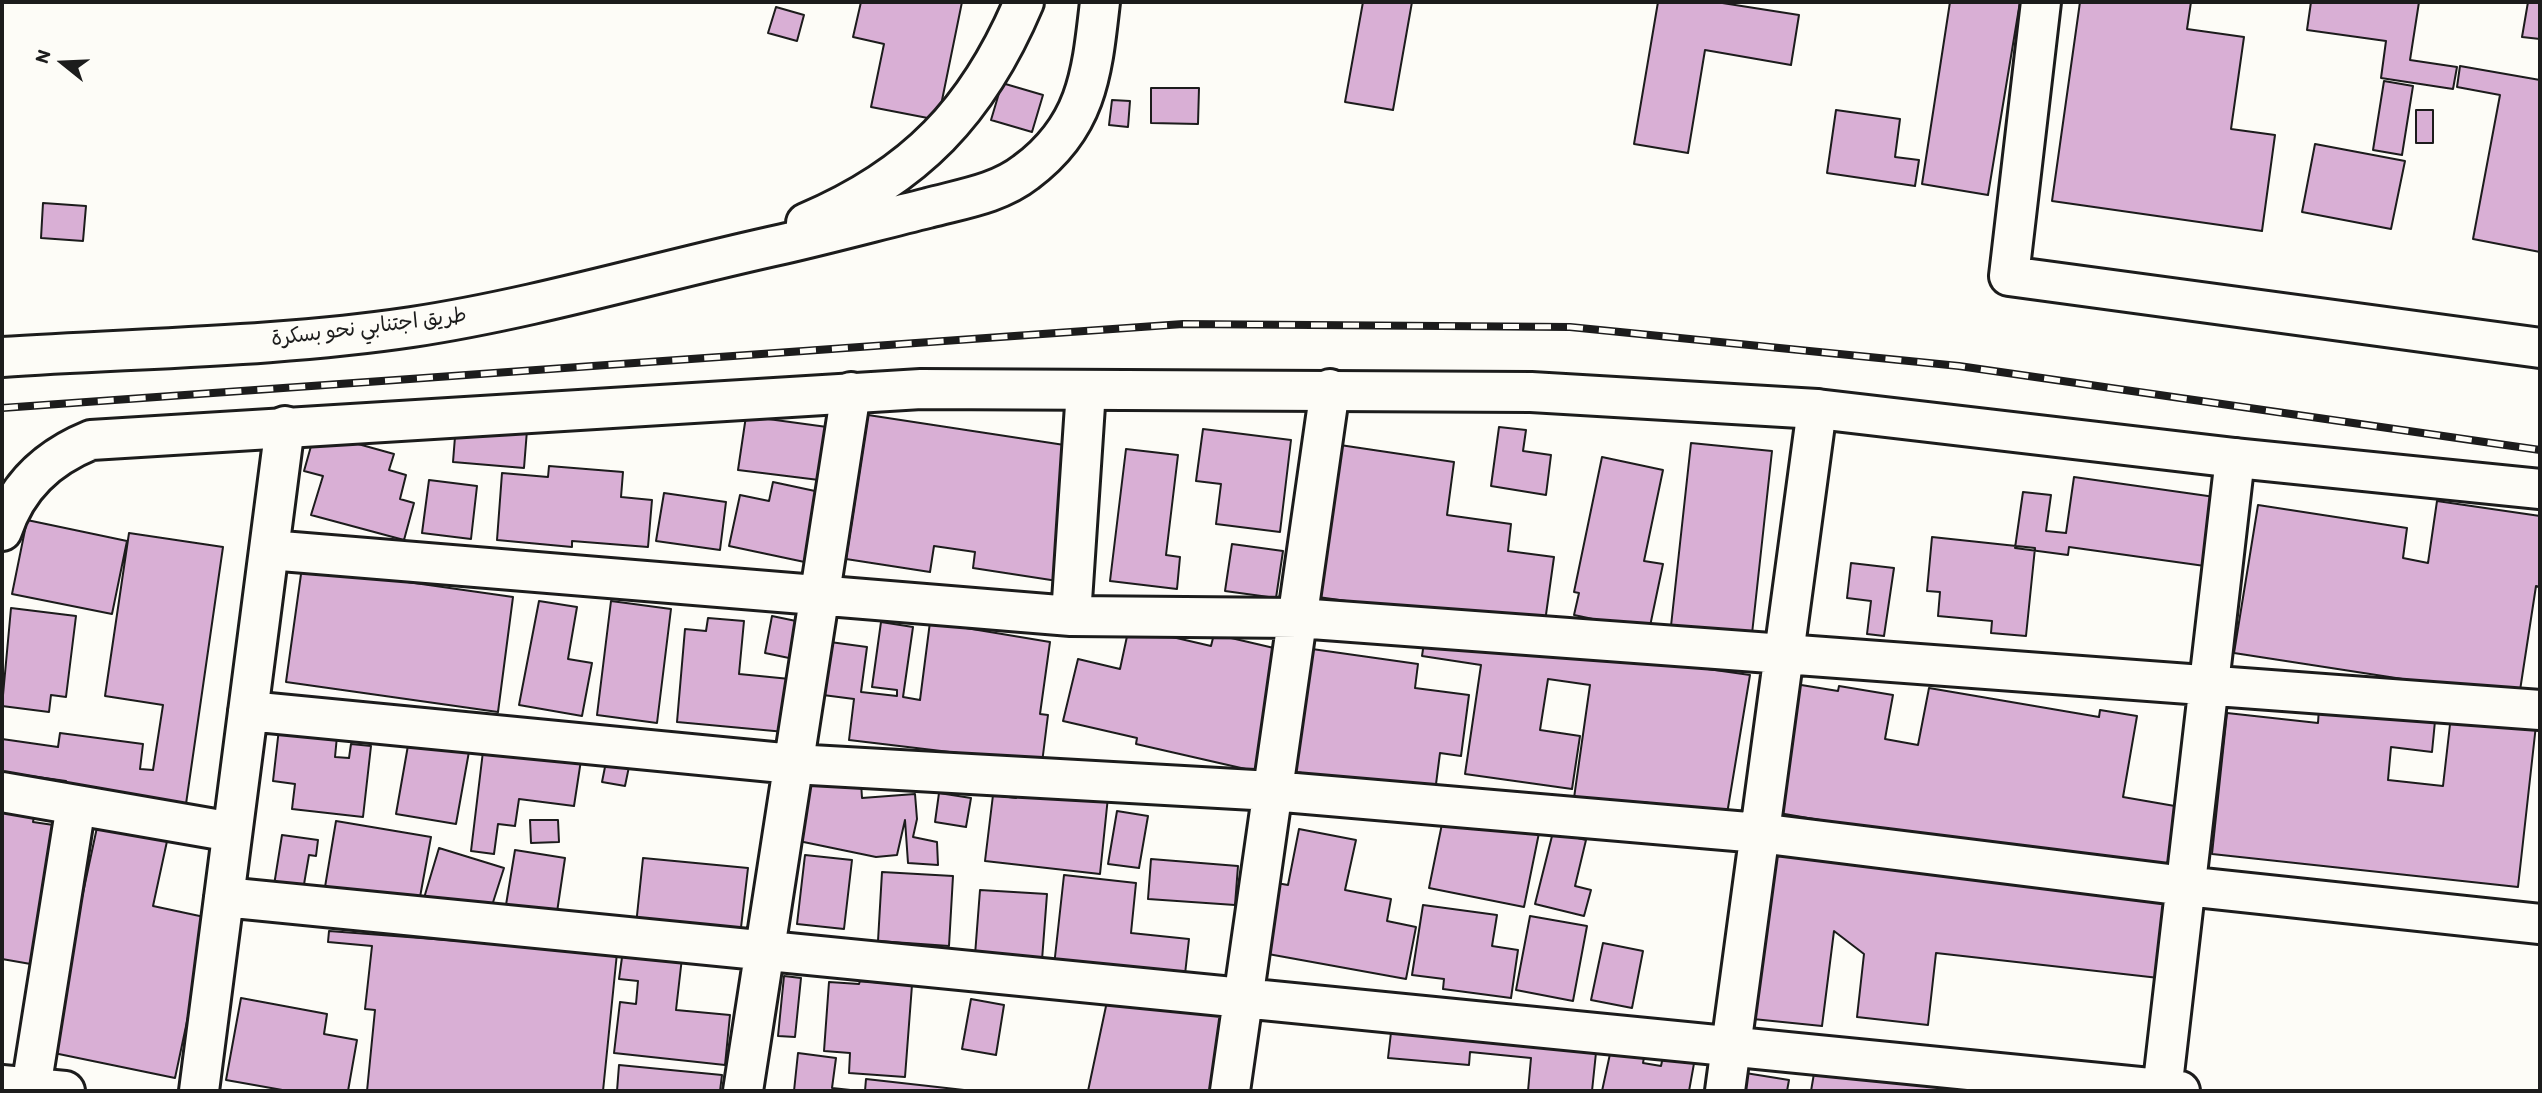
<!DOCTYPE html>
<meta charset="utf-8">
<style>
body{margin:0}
#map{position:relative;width:2542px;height:1093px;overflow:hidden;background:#fdfcf7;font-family:Itim,sans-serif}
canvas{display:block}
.frame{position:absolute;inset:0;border:4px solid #1c1c1c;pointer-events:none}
.north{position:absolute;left:28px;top:28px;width:70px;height:70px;-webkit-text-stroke:5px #fdfcf7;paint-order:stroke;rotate:288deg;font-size:19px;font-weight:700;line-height:28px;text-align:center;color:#1c1c1c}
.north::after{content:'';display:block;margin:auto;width:24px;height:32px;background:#1c1c1c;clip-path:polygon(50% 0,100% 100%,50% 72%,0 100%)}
</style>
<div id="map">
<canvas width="2542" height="1093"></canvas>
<div class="frame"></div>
<div class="north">N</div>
</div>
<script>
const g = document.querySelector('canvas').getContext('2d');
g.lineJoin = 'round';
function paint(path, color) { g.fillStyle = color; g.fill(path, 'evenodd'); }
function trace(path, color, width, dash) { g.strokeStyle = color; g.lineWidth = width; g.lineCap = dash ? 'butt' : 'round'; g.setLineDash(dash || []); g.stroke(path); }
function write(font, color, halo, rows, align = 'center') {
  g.font = font + ' Itim,"Playpen Sans Arabic",sans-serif'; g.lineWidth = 5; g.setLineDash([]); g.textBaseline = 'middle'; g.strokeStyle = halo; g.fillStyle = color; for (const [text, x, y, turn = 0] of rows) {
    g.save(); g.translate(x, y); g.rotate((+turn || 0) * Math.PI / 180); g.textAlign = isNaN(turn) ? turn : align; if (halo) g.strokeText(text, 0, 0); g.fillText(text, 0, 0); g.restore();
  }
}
const building = new Path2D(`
 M861 2H962L938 120 871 107 884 44 853 37Z
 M1363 2H1412L1393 110 1345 102Z
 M1658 2H1716L1799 15 1791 65 1705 50 1688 153 1634 144Z
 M1950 2H2020L1988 195 1922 184Z
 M2080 2H2191L2187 29 2244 37 2231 129 2275 135 2262 231 2052 201Z
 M2311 2H2419L2410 60 2457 67 2453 89 2381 78 2386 41 2307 30Z
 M2528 2H2540V39L2522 37Z
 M776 7 804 15 797 41 768 33Z
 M2460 66 2540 80V252L2473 239 2500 95 2457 87Z
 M2384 81 2413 86 2402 155 2373 150Z
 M1002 83 1043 95 1032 132 991 120Z
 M1151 88H1199L1198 124 1151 123Z
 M1112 100 1130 101 1128 127 1109 125Z
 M1836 110 1900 119 1895 157 1919 160 1915 186 1827 173Z
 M2416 110H2433V143H2416Z
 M2315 144 2405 161 2391 229 2302 212Z
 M43 203 86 206 83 241 41 238Z
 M868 415 1084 448 1064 582 973 568 975 552 934 546 930 572 846 559Z
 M746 416 827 427 819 480 738 470Z
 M456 424 527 430 524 468 453 462Z
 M1499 427 1526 430 1523 451 1551 455 1546 495 1491 486Z
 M1203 429 1291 440 1280 532 1216 524 1221 484 1196 481Z
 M315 432 394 454 389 470 406 475 400 499 414 503 404 540 311 515 323 476 304 471Z
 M1691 443 1772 451 1751 643 1670 635Z
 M1340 445 1454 462 1447 515 1511 524 1508 551 1554 557 1544 629 1318 597Z
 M1126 449 1178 455 1166 555 1180 557 1177 589 1110 581Z
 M1602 457 1663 470 1644 561 1663 564 1649 631 1574 615 1579 593 1574 592Z
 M549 466 623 472 621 497 652 500 648 547 572 541V547L497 540 502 473 548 477Z
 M2074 477 2229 499 2219 568 2069 547 2068 555 2015 548 2023 492 2051 495 2046 531 2066 533Z
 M429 480 477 486 471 539 422 533Z
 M773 482 829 494 814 564 729 546 740 495 769 501Z
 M664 493 726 502 720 550 656 541Z
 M2437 501 2540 516V587L2536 586 2519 697 2234 653 2258 505 2407 528 2403 558 2428 563Z
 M27 520 127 541 112 614 12 594Z
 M129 533 223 547 185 811 64 793 66 781 2 772V739L58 747 60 733 143 744 140 769 153 770 163 705 105 696Z
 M1932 537 2035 548 2026 636 1991 633 1992 621 1938 616 1940 592 1927 591Z
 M1232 544 1283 551 1276 598 1225 591Z
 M1851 563 1894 568 1884 636 1867 634 1871 601 1847 598Z
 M302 567 513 597 498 712 286 682Z
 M539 601 577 607 568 659 592 663 582 716 519 705Z
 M611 601 671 609 657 723 597 715Z
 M11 608 76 616 66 697 51 695 49 712 2 706Z
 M772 616 796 621 789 658 765 653Z
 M708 618 744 621 739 674 790 679 785 732 677 722 685 629 706 631Z
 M881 622 913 627 903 697 920 700 930 622 1050 642 1040 714 1048 715 1042 763 849 740 854 699 823 695 830 642 867 647 861 692 897 696V690L872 687Z
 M1129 627 1211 646 1214 634 1291 652 1263 773 1136 744 1137 738 1063 721 1078 659 1120 669Z
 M1426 629 1750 675 1727 814 1642 802V807L1574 798 1590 685 1548 679 1540 730 1580 736 1572 789 1465 774 1481 665 1422 656Z
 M1312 649 1418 664 1415 688 1469 695 1461 756 1440 753 1435 792 1295 772Z
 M1789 683 1838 691 1839 686 1893 695 1885 739 1918 745 1929 688 2099 717 2100 710 2137 716 2123 797 2192 809 2181 875 2002 844 2001 851 1767 811Z
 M2452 707 2537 716 2518 887 2212 854 2227 713 2318 723 2319 708 2435 721 2432 752 2391 747 2388 780 2443 786Z
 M280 720 338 726 335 757 349 758 351 744 371 746 363 817 292 809 295 784 273 781Z
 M410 734 470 746 456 824 396 814Z
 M484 743 581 760 574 806 519 799 515 826 498 824 494 854 471 851Z
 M608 752 631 757 625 786 602 782Z
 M796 778 861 782 862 798 915 794 917 819 913 837 937 842 938 865 908 863 905 820 897 855 876 857 789 839Z
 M1017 787 1108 797 1100 874 985 861 993 795 1016 798Z
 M939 793 971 798 966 827 935 822Z
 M2 801 36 807 33 822 67 827 42 966 2 959Z
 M1445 809 1540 828 1524 907 1429 888Z
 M1117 811 1148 816 1139 868 1108 864Z
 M99 818 169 832 153 906 209 918 175 1078 49 1052Z
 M530 820H558L559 842 531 843Z
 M336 821 431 837 418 908 324 893Z
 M1299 829 1356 840 1345 890 1391 899 1387 921 1416 927 1406 979 1257 952 1271 882 1288 885Z
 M1553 832 1586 840 1575 886 1591 890 1584 916 1535 904Z
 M282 835 318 840 316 856 309 855 301 902 272 898Z
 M439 848 504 868 488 918 424 898Z
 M1765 849 2168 894 2159 978 1936 953 1928 1025 1857 1017 1864 954 1834 931 1822 1026 1743 1018Z
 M515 850 565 858 556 919 505 911Z
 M805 855 852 860 844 929 797 924Z
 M643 858 748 868 740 936 636 925Z
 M1151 859 1238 866 1235 905 1148 899Z
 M882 872 953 876 949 946 878 941Z
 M1064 875 1136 883 1131 933 1189 939 1184 983 1054 966Z
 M980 890 1047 894 1042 960 975 955Z
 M1423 905 1497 915 1492 946 1518 950 1511 998 1443 989 1444 979 1412 975Z
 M1530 916 1587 926 1573 1001 1516 990Z
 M329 931 617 953 603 1091H367L375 1010 365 1009 372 946 328 942Z
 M624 943 683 949 676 1010 730 1015 725 1065 614 1053 620 1002 636 1004 638 981 619 979Z
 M1603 943 1643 951 1632 1008 1591 1000Z
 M784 976 801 978 795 1037 778 1036Z
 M860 981 912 985 905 1077 849 1073 850 1053 824 1051 829 982 859 984Z
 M1109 992 1231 1017 1215 1091H1088Z
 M241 998 327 1014 324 1034 357 1040 348 1091H288L226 1080Z
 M971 999 1004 1005 996 1055 962 1049Z
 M1392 1024 1597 1043 1592 1091H1528L1531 1058 1470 1052 1469 1065 1388 1058Z
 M1613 1040 1646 1047 1643 1063 1661 1066 1664 1052 1695 1058 1689 1091H1602Z
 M798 1053 836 1058 832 1088 860 1091H794Z
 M1817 1056 1969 1079 1967 1091H1811Z
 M619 1065 722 1075 720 1091H617Z
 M1733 1071 1789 1080 1787 1091H1729Z
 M866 1079 973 1091H865Z`);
paint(building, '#d9afd5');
trace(building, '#1c1c1c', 2);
const street = new Path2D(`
 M2041 2 2009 276 2540 348
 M269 550 1071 616 1298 618 2540 710
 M1071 616 1086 390
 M248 711 793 764 1272 791 1759 833 2185 886 2540 924
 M2 792 232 832
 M224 897 2180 1091
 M2 1085 65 1091
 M31 1088 76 805
 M199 1091 285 426
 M743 1091 851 392
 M1230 1091 1330 389
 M1725 1091 1817 409
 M2162 1091 2235 458`);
const secondary = new Path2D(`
 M806 223C915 177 978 111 1024 2
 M2 357C138 348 277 347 412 327 537 308 659 271 783 244 831 233 879 220 928 208 961 199 998 194 1026 172 1088 126 1092 72 1100 2
 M2 531C17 486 47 458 91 440L921 389 1531 392 1817 409 2235 458 2540 489`);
trace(street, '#1c1c1c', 44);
trace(secondary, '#1c1c1c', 44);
trace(street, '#fdfcf7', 38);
trace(secondary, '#fdfcf7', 38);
const rail = new Path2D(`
 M2 408 1183 324 1570 327 1959 366 2540 450`);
trace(rail, '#1c1c1c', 8);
trace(rail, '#fdfcf7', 5, [16]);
write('21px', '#1c1c1c', '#fdfcf7', [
 ["طريق اجتنابي نحو بسكرة",369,328,-7]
]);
</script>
